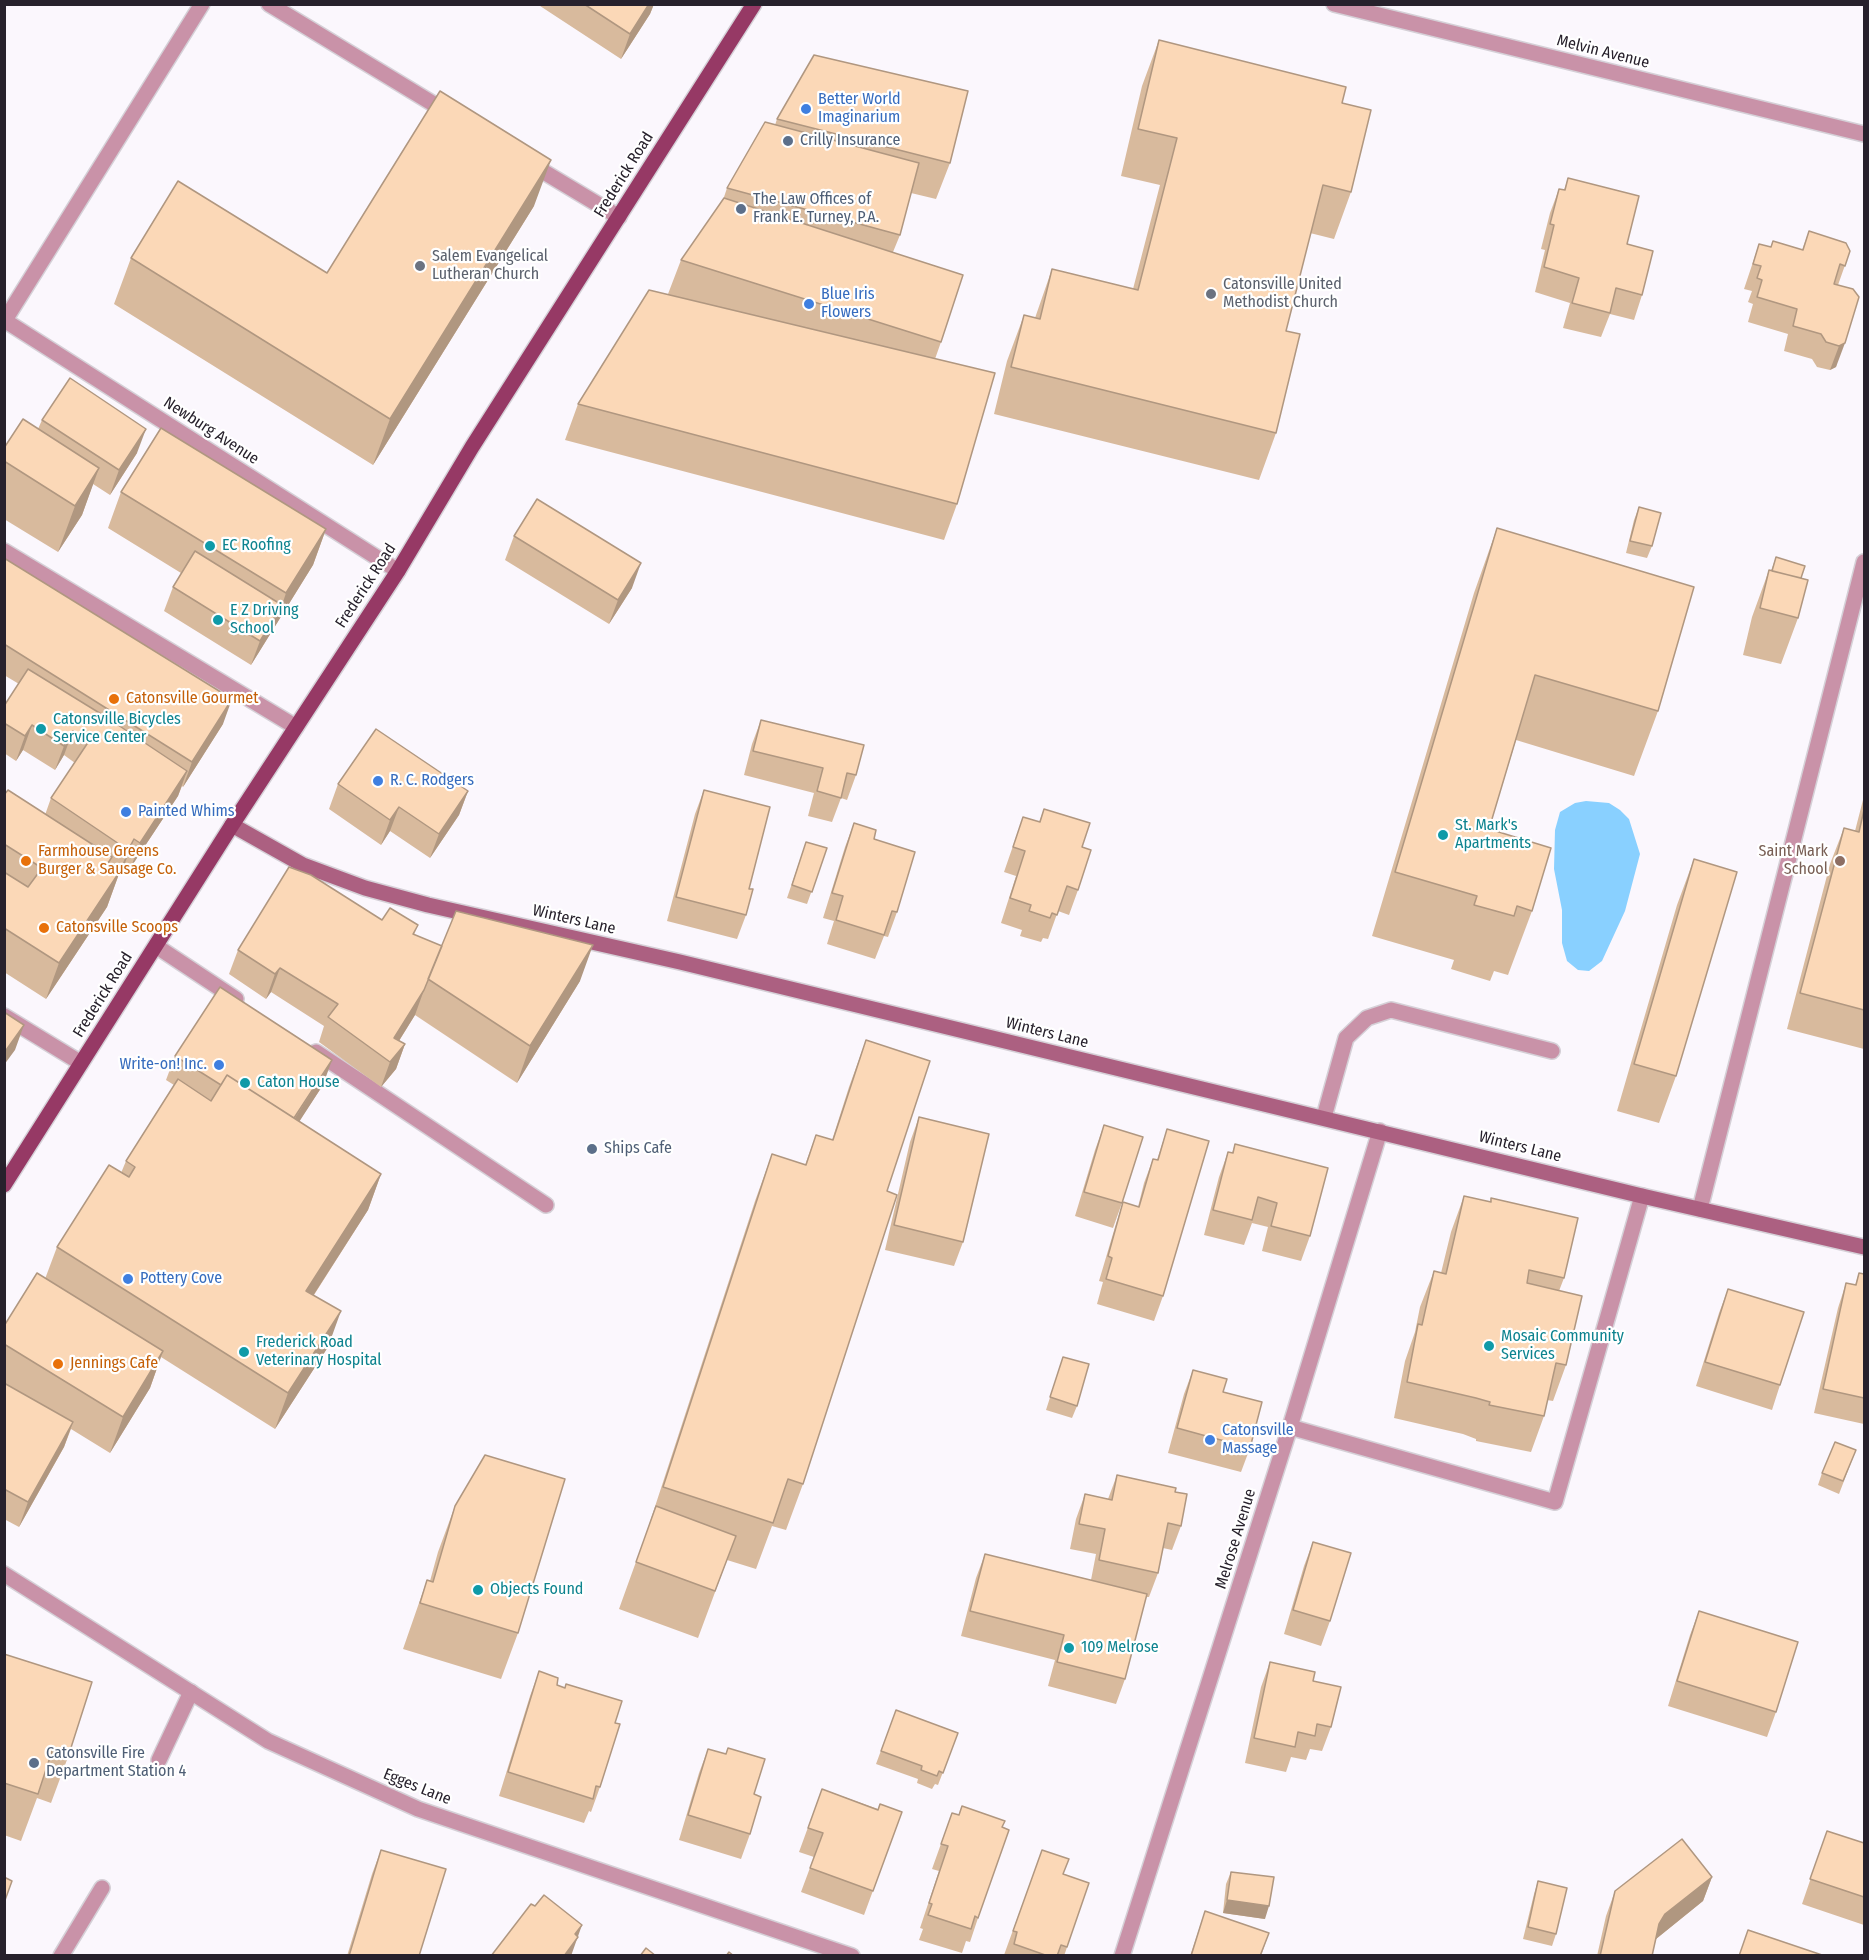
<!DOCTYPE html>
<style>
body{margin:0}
#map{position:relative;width:1869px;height:1960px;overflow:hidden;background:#fbf7fd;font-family:"Fira Sans Condensed",sans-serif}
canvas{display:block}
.frame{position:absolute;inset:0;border:6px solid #27212c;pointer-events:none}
</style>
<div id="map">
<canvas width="1869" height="1960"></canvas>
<div class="frame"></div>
</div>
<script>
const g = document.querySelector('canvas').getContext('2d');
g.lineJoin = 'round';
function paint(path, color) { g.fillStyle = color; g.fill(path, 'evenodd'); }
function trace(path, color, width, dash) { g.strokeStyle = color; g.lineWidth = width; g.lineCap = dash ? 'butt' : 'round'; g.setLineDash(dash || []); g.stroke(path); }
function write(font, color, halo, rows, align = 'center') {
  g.font = font + ' "Fira Sans Condensed",sans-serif'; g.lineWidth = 4.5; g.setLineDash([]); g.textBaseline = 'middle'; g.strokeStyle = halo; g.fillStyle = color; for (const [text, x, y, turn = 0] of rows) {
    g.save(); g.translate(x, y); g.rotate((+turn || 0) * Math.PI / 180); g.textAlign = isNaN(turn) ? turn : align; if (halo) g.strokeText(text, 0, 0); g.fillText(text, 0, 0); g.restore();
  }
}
paint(new Path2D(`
 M1586 801 1609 803 1620 810 1629 819 1640 854 1625 911 1602 961 1589 971 1578 970 1567 961 1562 943V910L1554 869 1555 830 1560 812 1575 803Z`), '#89d0ff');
const lane = new Path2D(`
 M269 4 450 114
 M529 163 619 217
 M5 320 202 4
 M4 551 296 727
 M156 946 236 999
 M4 1016 81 1063
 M316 1052 546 1205
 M1324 1117 1346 1038 1367 1018 1391 1010 1552 1051
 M1700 1209 1864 562
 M1290 1427 1555 1502 1642 1196
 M159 1760 191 1692
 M61 1956 102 1888`);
const street = new Path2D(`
 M1334 4 1864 134
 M4 320 398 571
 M4 1574 268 1741 418 1809 852 1956
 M1122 1956 1290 1427 1380 1131`);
const secondary = new Path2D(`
 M232 825 303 865 365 888 428 905 680 962 1642 1196 1864 1247`);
const primary = new Path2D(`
 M4 1185 232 825 398 571 472 447 754 4`);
trace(lane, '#d5d0d7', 18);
trace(street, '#d5d0d7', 18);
trace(secondary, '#d5d0d7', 18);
trace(primary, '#d5d0d7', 18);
trace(lane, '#c992a8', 15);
trace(street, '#c992a8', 15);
trace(secondary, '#ac6081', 15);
trace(primary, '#963965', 15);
paint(new Path2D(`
 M537 4H654L650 14 621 59Z
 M1159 40 1342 103 1351 192 1334 239 1310 233 1286 331 1276 433 1259 480 994 414 1007 361 1024 315 1035 318 1052 269 1133 289 1160 185 1121 176 1142 86Z
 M777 119 950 163 936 199 911 193 900 235 893 252 941 342 935 359 957 504 944 540 565 440 578 404 668 294 681 260 723 200 727 188 775 125Z
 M1568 178 1627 244 1642 295 1634 320 1610 314 1601 337 1563 328 1570 303 1535 292 1545 250 1541 249 1550 213 1559 189 1564 190Z
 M534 206 373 465 114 304 131 258 327 273Z
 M1809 231 1850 251 1838 285 1853 289 1836 367 1830 370 1817 367 1812 359 1784 351 1788 334 1748 322 1753 304 1748 302 1752 291 1744 289 1759 244 1771 247 1773 241 1802 250Z
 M42 420 137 453 110 495 93 484 82 515 58 552 4 519V448L38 429Z
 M121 492 326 529 313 565 251 665 164 611 173 587 181 573 108 528Z
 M1639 507 1652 546 1647 558 1626 553 1634 520Z
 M1497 528 1658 711 1634 776 1516 740 1489 829 1532 911 1508 975 1494 971 1490 981 1451 969 1454 960 1372 936 1474 593Z
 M514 536 632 588 609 624 505 560Z
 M1776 557 1801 578 1798 618 1781 664 1743 655 1752 617 1769 570 1771 571Z
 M4 558 223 724 183 787 182 786 178 796 131 867 125 863 119 874 107 907 46 999 4 972V795L45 815 51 798 75 763 64 755 55 770 23 750 16 761 4 753V706L19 684 4 675Z
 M761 720 856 775 847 800 841 798 832 822 808 816 814 793 744 775 752 744Z
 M338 784 468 791 459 815 430 858 390 831 381 845 329 809Z
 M704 790 749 889 746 915 737 939 667 921 695 814Z
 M1864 796V1049L1787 1029 1830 864 1844 828 1855 831Z
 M1044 809 1082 847 1078 890 1069 915 1058 911 1048 939 1043 938 1041 942 1020 936 1022 930 1001 923 1016 876 1004 872 1023 817 1039 822Z
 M854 823 874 839 897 912 888 937 884 936 875 959 827 944 834 921 823 918 845 847Z
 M806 842 827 848 807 904 787 898Z
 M1694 859 1676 1076 1659 1123 1617 1111 1677 905Z
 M382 920 418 925 414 935 442 946 580 981 517 1083 415 1015 399 1041 405 1044 396 1069 381 1087 319 1042 324 1026 271 992 266 999 229 974 238 950Z
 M866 1040 887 1191 803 1484 786 1530 772 1526 756 1569 727 1560 698 1638 619 1609 646 1534 755 1201 772 1154 805 1165 816 1135 832 1140 849 1087Z
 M175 1056 323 1085 299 1121 381 1174 368 1210 314 1295 328 1347 275 1429 161 1357 150 1388 110 1453 71 1429 64 1447 19 1527 4 1519V1326L45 1279 57 1247 121 1173 126 1161 174 1085 166 1080Z
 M919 1117 963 1242 954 1266 885 1250 910 1142Z
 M1104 1125 1122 1203 1113 1228 1075 1216 1095 1150Z
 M1167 1129 1163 1296 1154 1321 1097 1304 1103 1282 1099 1281 1115 1227 1123 1202 1138 1207 1144 1183 1153 1159 1157 1160Z
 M1235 1144 1310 1236 1301 1261 1262 1251 1268 1227 1252 1223 1244 1245 1204 1235 1219 1177 1228 1152 1232 1153Z
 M1464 1196 1490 1202 1491 1198 1564 1278 1559 1291 1566 1365 1553 1401 1547 1400 1544 1416 1531 1452 1476 1441V1439L1463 1434 1394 1418 1405 1361 1415 1332 1420 1307 1434 1271 1441 1273 1451 1232Z
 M1859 1273 1864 1274V1424L1814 1413 1838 1308 1846 1283 1855 1285Z
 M1728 1289 1780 1385 1772 1410 1696 1386 1719 1313Z
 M1063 1357 1077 1406 1072 1418 1046 1410Z
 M1193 1370 1223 1392 1250 1448 1241 1472 1168 1453 1184 1394Z
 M1856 1450 1839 1494 1818 1485 1822 1473Z
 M1117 1475 1175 1492 1181 1526 1172 1550 1163 1548 1158 1573 1149 1597H1146L1125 1679 1116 1704 1048 1686 1055 1660 961 1636 976 1578 985 1554 1091 1580 1096 1554 1070 1549 1076 1519 1085 1494 1108 1499Z
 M455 1506 518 1633 501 1679 403 1649 427 1580 430 1581 438 1552Z
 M1313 1542 1330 1621 1321 1646 1284 1634 1304 1566Z
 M1699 1611 1776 1712 1767 1737 1668 1706 1690 1635Z
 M4 1654 68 1757 51 1803 37 1798 21 1841 4 1835Z
 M1270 1662 1313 1681 1331 1727 1322 1751 1310 1749 1306 1760 1291 1757 1286 1772 1245 1763 1261 1687Z
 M539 1671 557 1685 615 1723 600 1787 591 1812 589 1811 584 1823 499 1796 530 1696Z
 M896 1710 958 1733 938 1785 935 1784 932 1789 917 1783 918 1779 876 1764Z
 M708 1749 754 1794 750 1834 741 1859 679 1840 699 1773Z
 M822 1789 878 1809 902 1812 864 1915 801 1892 814 1857 799 1852Z
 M952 1813 1002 1827 978 1918 970 1942 966 1941 962 1953 919 1940 923 1929 920 1928 939 1871 932 1869Z
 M1827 1831 1864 1843V1925L1802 1904Z
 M381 1850 419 1956H347L372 1874Z
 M1042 1850 1064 1874 1089 1883 1064 1956 1004 1955Z
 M1231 1872 1265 1919 1223 1913 1226 1884Z
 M1712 1877 1703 1901 1656 1939 1652 1956H1597L1606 1916 1615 1891Z
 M1538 1881 1556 1934 1552 1946 1523 1939 1534 1894Z
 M1205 1911 1269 1933 1261 1956H1190Z`), '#d8ba9d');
paint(new Path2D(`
 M649 4H654L650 14 621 59 630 34Z
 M551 160 534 206 373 465 390 419Z
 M1845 343 1836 367 1830 370 1839 346Z
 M146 429 137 453 110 495 119 470Z
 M99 468 82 515 58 552 75 506Z
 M326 529 313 565 251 665 260 641 282 605 286 593Z
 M641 563 632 588 609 624 618 600Z
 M232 699 223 724 183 787 192 762Z
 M32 725 23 750 16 761 25 736Z
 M73 731 64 755 55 770 64 746Z
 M187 771 178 796 131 867 140 843Z
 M468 791 459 815 430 858 439 834Z
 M399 807 390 831 381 845 390 820Z
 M134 839 125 863 119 874 128 850Z
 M120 871 107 907 46 999 59 963Z
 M593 945 580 981 517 1083 530 1046Z
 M280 968 271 992 266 999 275 974Z
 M424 990 415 1015 387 1060 394 1038Z
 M24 1025 15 1050 4 1065V1053Z
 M405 1044 396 1069 381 1087 390 1062Z
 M332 1060 323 1085 279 1153 288 1129Z
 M381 1174 368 1210 293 1327 306 1291Z
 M341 1311 328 1347 275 1429 288 1393Z
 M163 1351 150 1388 110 1453 123 1417Z
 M73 1422 64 1447 19 1527 28 1502Z
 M1712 1877 1703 1901 1656 1939 1650 1949 1659 1924 1665 1914Z
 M1227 1900 1269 1906 1265 1919 1223 1913Z
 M582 1925 571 1956H564L575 1934Z`), '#b09780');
const building = new Path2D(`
 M584 4H649L630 34Z
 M1159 40 1346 87 1342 103 1371 110 1351 192 1323 185 1286 331 1300 334 1276 433 1011 367 1024 315 1040 319 1052 269 1138 290 1177 138 1138 129Z
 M814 55 968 91 950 163 777 119Z
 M440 91 551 160 390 419 131 258 178 181 327 273Z
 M765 122 919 163 900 235 727 188Z
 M1568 178 1639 196 1627 244 1653 251 1642 295 1616 288 1610 313 1572 303 1579 278 1544 267 1554 225 1550 224 1559 189 1565 190Z
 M724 198 963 275 941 342 681 260Z
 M1809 231 1846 243 1850 251 1845 266 1840 264 1834 284 1853 289 1859 297 1845 343 1839 346 1826 342 1821 334 1793 326 1797 309 1757 297 1762 280 1757 278 1761 266 1753 264 1759 244 1771 247 1773 241 1803 250Z
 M649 290 995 373 957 504 578 404Z
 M70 378 146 429 119 470 42 420Z
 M23 419 99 468 75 506 4 461V448Z
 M161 428 326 529 286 593 121 492Z
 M537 499 641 563 618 600 514 536Z
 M1639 507 1661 513 1652 546 1630 541Z
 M1497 528 1694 587 1658 711 1535 675 1489 829 1551 848 1532 911 1517 906 1514 916 1474 905 1477 896 1395 872Z
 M195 551 282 605 260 641 173 587Z
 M1776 557 1805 566 1801 578 1772 571Z
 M4 558 232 699 192 762 4 644Z
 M1769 570 1808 580 1798 618 1760 608Z
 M28 669 106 717 187 771 140 843 134 839 128 850 51 798 89 741 73 731 64 746 32 725 25 736 4 723V706Z
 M761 720 864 745 856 775 847 773 841 798 817 791 823 768 753 751Z
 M376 729 468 791 439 834 399 807 390 820 338 784Z
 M8 790 112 857 108 863 120 871 59 963 4 928V872L28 887 42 868 4 844V795Z
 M704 790 770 807 749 889H753L746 915 676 897Z
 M1044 809 1090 823 1082 847 1091 850 1078 890 1067 886 1057 915 1052 913 1050 918 1029 911 1031 905 1010 898 1025 851 1013 847 1023 817 1040 822Z
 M1864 810V1010L1800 993 1844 828 1859 832Z
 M854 823 876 830 874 839 915 852 897 912 892 911 884 935 836 920 843 896 832 893Z
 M806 842 827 848 812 892 792 885Z
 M1694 859 1737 872 1676 1076 1634 1064Z
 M289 867 311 875 382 920 390 908 418 925 413 934 442 946 424 990 394 1038 405 1044 390 1062 328 1017 338 1004 280 968 275 974 238 950Z
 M456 911 593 945 530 1046 428 979Z
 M220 987 332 1060 294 1118 227 1075 221 1085 175 1056Z
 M4 1012 24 1025 4 1053Z
 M866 1040 930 1061 887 1191 897 1195 803 1484 788 1479 773 1523 663 1487 772 1154 806 1165 816 1135 833 1140Z
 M227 1075 381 1174 306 1291 341 1311 288 1393 57 1247 109 1165 129 1177 135 1167 126 1161 178 1079 211 1101Z
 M919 1117 989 1134 963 1242 894 1225Z
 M1104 1125 1143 1137 1122 1203 1084 1192Z
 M1167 1129 1209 1141 1163 1296 1106 1279 1112 1258 1108 1256 1123 1202 1139 1207 1153 1159 1158 1160Z
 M1235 1144 1328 1168 1310 1236 1271 1226 1277 1203 1258 1197 1252 1220 1213 1210 1228 1152 1233 1153Z
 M1464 1196 1491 1202V1198L1578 1218 1564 1278 1529 1270 1527 1283 1582 1296 1566 1365 1556 1363 1544 1416 1489 1405 1490 1402 1476 1398 1407 1382 1418 1324 1422 1325 1434 1271 1446 1274Z
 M37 1273 163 1351 123 1417 4 1344V1326Z
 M1859 1273 1864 1274V1398L1823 1389 1846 1283 1856 1285Z
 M1728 1289 1804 1312 1780 1385 1705 1362Z
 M1063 1357 1089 1364 1077 1406 1050 1397Z
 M1193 1370 1227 1379 1223 1392 1262 1402 1250 1448 1177 1428Z
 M4 1383 73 1422 28 1502 4 1489Z
 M1835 1442 1856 1450 1843 1481 1822 1473Z
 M485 1455 565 1479 518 1633 420 1603 427 1580 433 1582 455 1506Z
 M1117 1475 1176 1488 1175 1492 1187 1494 1181 1526 1168 1523 1158 1573 1099 1560 1105 1529 1079 1524 1085 1494 1112 1500Z
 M656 1506 736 1536 715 1591 636 1562Z
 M1313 1542 1351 1553 1330 1621 1293 1610Z
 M985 1554 1147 1594 1125 1679 1057 1662 1064 1635 970 1611Z
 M1699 1611 1798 1642 1776 1712 1677 1681Z
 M4 1654 92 1682 68 1757 52 1751 38 1794 4 1783Z
 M1270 1662 1315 1672 1313 1681 1341 1687 1331 1727 1317 1724 1315 1736 1298 1732 1295 1747 1254 1738Z
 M539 1671 558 1678 557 1685 565 1688 566 1684 622 1701 615 1723 620 1724 600 1787 596 1786 593 1799 508 1772Z
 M896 1710 958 1733 943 1773 939 1771 937 1776 921 1770 922 1766 881 1751Z
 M728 1748 765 1759 754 1794 761 1797 750 1834 688 1815 708 1749 726 1754Z
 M822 1789 878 1810 880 1804 902 1812 873 1891 810 1868 823 1833 808 1828Z
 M962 1806 1005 1821 1002 1827 1009 1830 978 1918 975 1916 971 1929 928 1915 932 1904 929 1903 948 1846 941 1844 952 1813 959 1815Z
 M1827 1831 1864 1843V1897L1810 1879Z
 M1682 1839 1712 1877 1665 1914 1659 1924 1652 1956H1600L1615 1891Z
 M381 1850 446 1869 419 1956H349Z
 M1042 1850 1069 1859 1063 1874 1089 1883 1067 1947 1061 1945 1057 1956H1048L1014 1944 1017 1932 1013 1931Z
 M1231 1872 1274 1877 1269 1906 1227 1900Z
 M4 1877 12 1881 4 1903Z
 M1538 1881 1567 1888 1556 1934 1528 1927Z
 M544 1895 582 1925 575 1934 578 1937 564 1956H491L531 1904 535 1906Z
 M1205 1911 1269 1933 1260 1956H1191Z
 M1748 1930 1825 1956H1739Z
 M646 1948 656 1956H640Z
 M729 1952 734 1956H726Z`);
paint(building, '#fbd8b7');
trace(building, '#b09780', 1.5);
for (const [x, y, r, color] of [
 [806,109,6,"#3f7fe0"],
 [788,141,6,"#5c6f8a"],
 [741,209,6,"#5c6f8a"],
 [420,266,6,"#6b7280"],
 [1211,294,6,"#6b7280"],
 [809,304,6,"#3f7fe0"],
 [210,546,6,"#0f9aa8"],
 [218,620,6,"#0f9aa8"],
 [114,699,6,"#e8710a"],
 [41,729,6,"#0f9aa8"],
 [378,781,6,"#3f7fe0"],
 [126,812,6,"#3f7fe0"],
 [1443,835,6,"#0f9aa8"],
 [26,861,6,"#e8710a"],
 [1840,861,6,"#8d6e63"],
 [44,928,6,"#e8710a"],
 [219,1065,6,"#3f7fe0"],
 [245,1083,6,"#0f9aa8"],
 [592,1149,6,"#5c6f8a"],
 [128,1279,6,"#3f7fe0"],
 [1489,1346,6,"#0f9aa8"],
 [244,1352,6,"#0f9aa8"],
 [58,1364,6,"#e8710a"],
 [1210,1440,6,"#3f7fe0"],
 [478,1590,6,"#0f9aa8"],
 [1069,1648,6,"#0f9aa8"],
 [34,1763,6,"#5c6f8a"]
]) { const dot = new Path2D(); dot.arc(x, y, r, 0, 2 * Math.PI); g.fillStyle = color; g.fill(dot); trace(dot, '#fff', 2); }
write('16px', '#27212c', '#fff', [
 ["Melvin Avenue",1603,52,14],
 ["Frederick Road",624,175,-58],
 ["Newburg Avenue",211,431,33],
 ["Frederick Road",366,586,-57],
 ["Winters Lane",574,920,13],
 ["Frederick Road",103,995,-58],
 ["Winters Lane",1047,1033,14],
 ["Winters Lane",1520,1147,14],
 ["Melrose Avenue",1236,1539,-73],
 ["Egges Lane",417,1787,22]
]);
write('16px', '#366cbe', '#fff', [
 ["Better World",818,100],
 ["Imaginarium",818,118],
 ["Blue Iris",821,295],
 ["Flowers",821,313],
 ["R. C. Rodgers",390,781],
 ["Painted Whims",138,812],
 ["Write-on! Inc.",207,1065,"right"],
 ["Pottery Cove",140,1279],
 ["Catonsville",1222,1431],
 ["Massage",1222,1449]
], 'left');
write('16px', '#4e5e75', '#fff', [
 ["Crilly Insurance",800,141],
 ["The Law Offices of",753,200],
 ["Frank E. Turney, P.A.",753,218],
 ["Ships Cafe",604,1149],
 ["Catonsville Fire",46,1754],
 ["Department Station 4",46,1772]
], 'left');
write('16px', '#5b616d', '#fff', [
 ["Salem Evangelical",432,257],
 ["Lutheran Church",432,275],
 ["Catonsville United",1223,285],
 ["Methodist Church",1223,303]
], 'left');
write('16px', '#0d838f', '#fff', [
 ["EC Roofing",222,546],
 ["E Z Driving",230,611],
 ["School",230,629],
 ["Catonsville Bicycles",53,720],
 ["Service Center",53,738],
 ["St. Mark's",1455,826],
 ["Apartments",1455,844],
 ["Caton House",257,1083],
 ["Mosaic Community",1501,1337],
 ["Services",1501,1355],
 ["Frederick Road",256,1343],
 ["Veterinary Hospital",256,1361],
 ["Objects Found",490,1590],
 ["109 Melrose",1081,1648]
], 'left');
write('16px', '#c56008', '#fff', [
 ["Catonsville Gourmet",126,699],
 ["Farmhouse Greens",38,852],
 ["Burger & Sausage Co.",38,870],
 ["Catonsville Scoops",56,928],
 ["Jennings Cafe",70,1364]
], 'left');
write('16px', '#785e54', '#fff', [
 ["Saint Mark",1828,852],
 ["School",1828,870]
], 'right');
</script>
